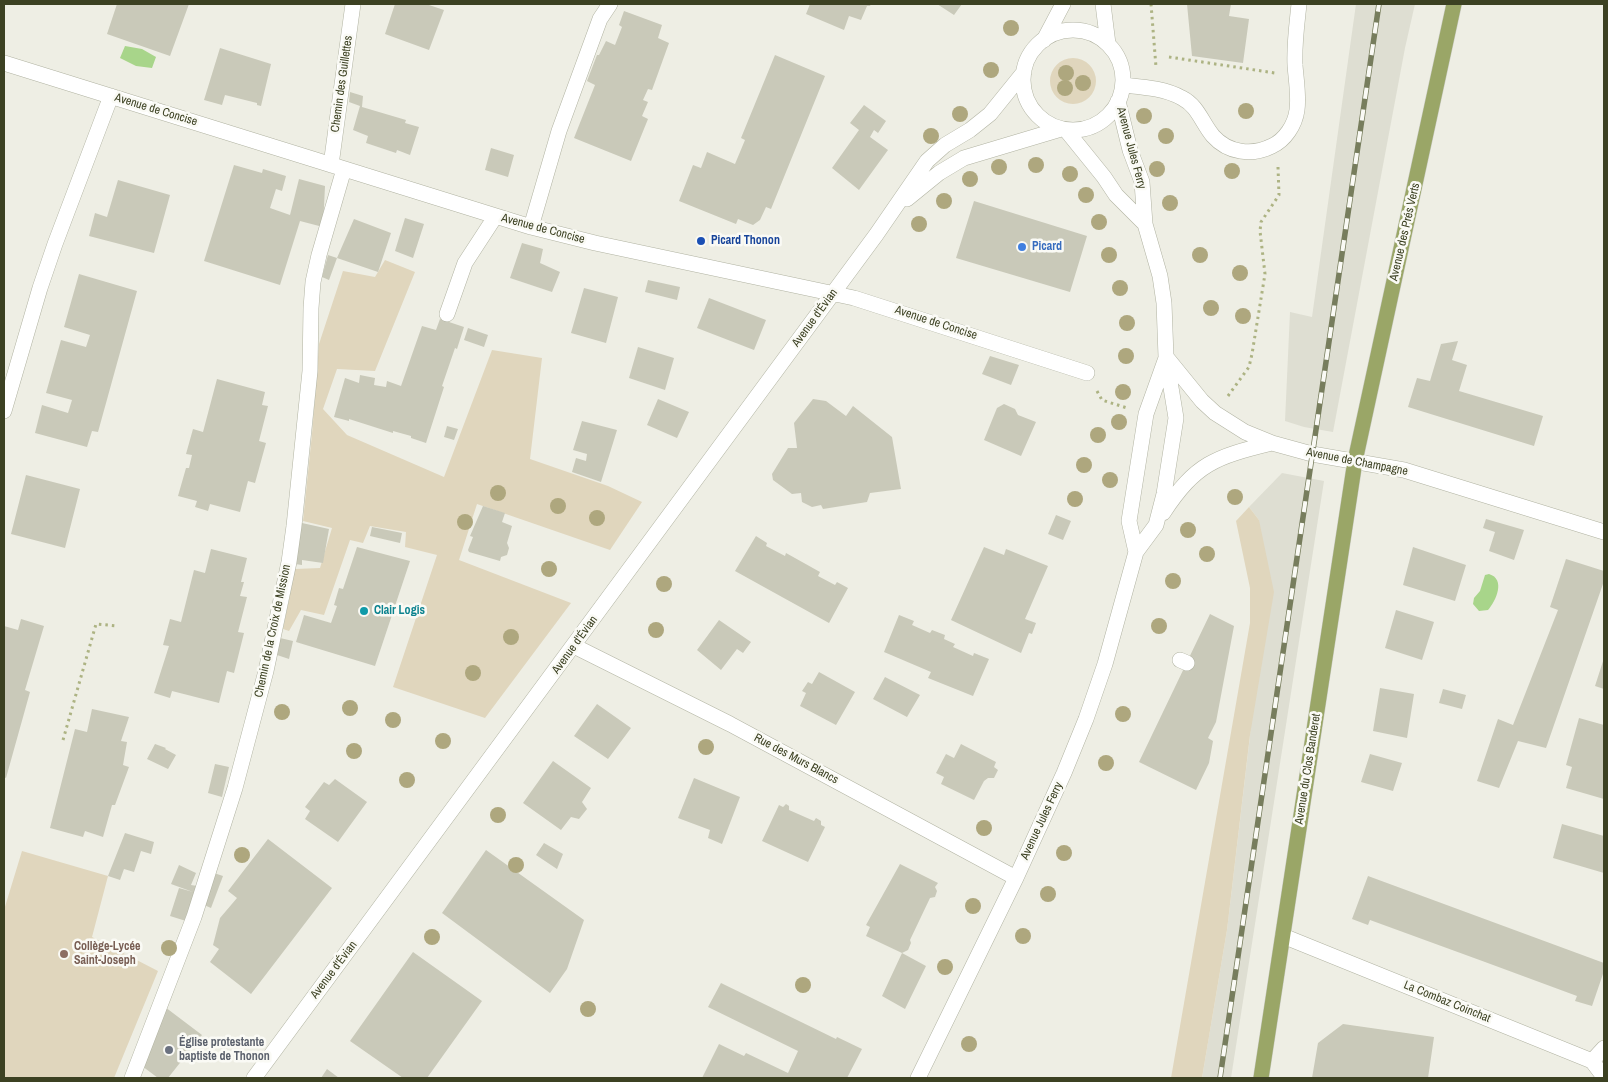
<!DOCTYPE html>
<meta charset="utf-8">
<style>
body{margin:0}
#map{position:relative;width:1608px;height:1082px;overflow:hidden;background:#eeeee4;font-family:"Archivo Narrow",sans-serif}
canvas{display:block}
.frame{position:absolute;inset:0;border:5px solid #3c4122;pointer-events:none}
</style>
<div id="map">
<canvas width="1608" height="1082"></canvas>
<div class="frame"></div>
</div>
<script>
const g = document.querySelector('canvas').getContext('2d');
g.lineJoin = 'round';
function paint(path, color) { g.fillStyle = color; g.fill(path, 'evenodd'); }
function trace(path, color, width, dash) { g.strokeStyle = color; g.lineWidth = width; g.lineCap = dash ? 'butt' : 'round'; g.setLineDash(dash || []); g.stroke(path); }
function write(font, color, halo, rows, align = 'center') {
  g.font = font + ' "Archivo Narrow",sans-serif'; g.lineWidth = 5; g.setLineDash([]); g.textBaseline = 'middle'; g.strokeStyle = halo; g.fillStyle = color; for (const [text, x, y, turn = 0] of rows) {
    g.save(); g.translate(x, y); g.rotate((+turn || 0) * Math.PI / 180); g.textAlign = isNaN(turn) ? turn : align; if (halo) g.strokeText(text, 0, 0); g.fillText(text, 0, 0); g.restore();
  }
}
paint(new Path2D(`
 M1356 4H1415L1405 48 1333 432 1304 427 1285 421 1290 312 1312 317Z
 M1282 473 1324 481 1231 1078H1202L1227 930 1250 736 1259 520 1249 507Z`), '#deded2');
paint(new Path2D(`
 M1050 81a23 23 0 1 1 46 0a23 23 0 1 1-46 0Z
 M385 260 415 272 375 371 337 369 323 409 347 435 444 477 492 350 542 358 530 459 608 486 642 502 610 550 477 504 459 560 571 603 485 718 393 687 437 555 405 547 406 532 370 526 363 543 350 540 324 615 301 610 289 631 283 629 295 569 320 568 332 528 303 521 312 434 319 344 343 271 375 277Z
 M1249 507 1259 520 1274 592 1250 735 1227 930 1202 1078H1171L1250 623V588L1236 521Z
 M22 851 108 876 92 937 158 971 114 1078H4V910Z`), '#e0d6bd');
paint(new Path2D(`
 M125 46 142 49 156 57 152 68 136 66 120 58Z
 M1489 574C1506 579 1496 601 1488 610L1479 611 1473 604 1474 598 1480 591 1485 575Z`), '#a8d58a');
paint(new Path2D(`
 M117 4H189L170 56 107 34Z
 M395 4H426L444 10 429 50 385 34Z
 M810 4H871L870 6H867L861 20 849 16 844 30 806 14Z
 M937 4H962L954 15Z
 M1187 4H1231L1229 16 1249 19 1243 63 1192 56Z
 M624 11 662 25 658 38 669 43 652 90 648 89 643 100 648 102 642 116 648 119 631 161 574 138 595 85 587 81 597 55H599L606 41 615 45 622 27 619 25Z
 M220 48 271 64 261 106 257 105V103L225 95 222 105 204 100Z
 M775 55 825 76 771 209 766 207 760 220 753 225 738 219 736 224 679 201 693 165 701 168 707 152 735 164 745 140 741 138Z
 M350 92 363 96 362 107 406 120 405 123 419 127 410 155 397 150 396 153 366 143 368 136 353 130 360 106 349 102Z
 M864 105 886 121 878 133 874 130 870 137 888 150 859 190 832 168 859 130 850 123Z
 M491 148 514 155 508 177 485 170Z
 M234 165 262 173 263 169 286 176 282 191 276 189 270 208 290 215 299 179 325 186 323 227 300 221 280 285 204 261Z
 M118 180 170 195 154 253 89 236 95 213 107 217Z
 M974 201 1087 236 1070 292 956 258Z
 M405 218 424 224 413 258 395 251Z
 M354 219 391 233 378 272 337 258 329 280 322 277 328 255 337 258Z
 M522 243 543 249 540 263 560 272 552 292 510 278Z
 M79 274 137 291 98 432 92 431 87 447 35 433 42 405 68 413 72 400 46 393 61 340 86 347 90 335 64 327Z
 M648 280 680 287 677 300 645 292Z
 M584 288 618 297 606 343 571 333Z
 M709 298 766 320 754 350 697 328Z
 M440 319 464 327 457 349 455 348 442 386 444 387 426 443 411 438V436L393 431V433L349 419V421L334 417 345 378 359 383 360 375 375 378 374 385 386 387 387 381 401 386 422 326 436 330Z
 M468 328 488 335 484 347 464 340Z
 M1458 341 1452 360 1467 365 1459 391 1543 416 1534 446 1408 407 1417 378 1430 381 1441 344Z
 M638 347 674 358 665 390 629 378Z
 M990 356 1019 365 1011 385 982 374Z
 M217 379 265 392 262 405 268 406 259 441 266 443 255 483 248 481 240 512 210 504 208 511 195 507 197 501 178 496 186 468H189L192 455 186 454 193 429 203 432Z
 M658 399 689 412 677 438 647 425Z
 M813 399 826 401 846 416 853 406 892 437 901 489 870 493 867 502 823 509 821 505 812 507 802 502 801 493 792 494 773 480 772 474 788 448H797L794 423Z
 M1004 404 1015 409 1018 415 1036 422 1021 456 984 440 997 408Z
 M582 421 617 430 601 482 572 472 576 458 586 461 587 454 573 450Z
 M447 426 458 429 454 440 444 437Z
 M26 475 80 489 65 548 11 534Z
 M483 506 505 513 502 522 512 526 507 543 509 548 507 555 501 557 500 561 469 552 468 550 473 537 470 536Z
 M1056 515 1071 521 1063 540 1048 534Z
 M1486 519 1524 530 1514 560 1489 551 1495 532 1483 528Z
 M302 523 329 529 323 563 302 560V565L295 564Z
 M372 527 402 533 400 543 370 536Z
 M756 536 767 543 766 546 785 556 786 553 820 572 818 576 835 585 837 582 848 588 829 623 735 571Z
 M357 547 410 561 375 666 296 642 304 615 331 623 337 606 334 605 339 588 343 589Z
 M984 547 1004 555 1006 549 1048 566 1025 619 1036 623 1032 634 1029 633 1021 653 951 620Z
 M1413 547 1466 565 1455 601 1403 585Z
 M211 549 247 558 241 582H244L240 596 247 597 238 632 244 633 234 673 227 671 219 703 172 691 170 698 154 693 169 646 163 645 170 619 181 622 194 570 205 573Z
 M1566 559 1604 571V581L1546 748 1518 741 1499 788 1477 781 1498 719 1513 725 1558 610 1550 607Z
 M1396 610 1434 622 1422 660 1385 648Z
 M1210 614 1234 626 1216 722 1208 738 1213 741 1209 763 1196 790 1139 762Z
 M899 615 914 621 912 625 930 633 932 630 945 635 944 639 955 644 953 647 973 656 974 653 989 659 973 696 928 678 931 672 884 652Z
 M21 619 44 626 25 690 30 692 6 778 4 777V626L18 630Z
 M719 620 751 642 743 653 737 649 721 670 697 650Z
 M280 638 293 641 289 659 277 655Z
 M1604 658V689L1595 686Z
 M819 672 855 692 836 725 800 706 806 693 802 691 808 682 812 684Z
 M885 677 920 695 907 717 873 699Z
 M1380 688 1414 694 1407 738 1373 731Z
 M1443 689 1466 695 1462 709 1439 703Z
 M597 704 631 728 608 759 574 736Z
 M92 709 129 717 121 741 127 742 123 765 129 767 115 805H112L103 837 85 831 83 837 50 828 75 729 87 732Z
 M1579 718 1604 725V799L1566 788 1572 767 1566 765Z
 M155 744 166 748 165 749 176 755 168 769 147 759Z
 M961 744 996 762 994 767 998 770 994 778H988L984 781 974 800 941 784 944 777 936 773 946 754 954 758Z
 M1370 754 1402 763 1393 791 1361 782Z
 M553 761 591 788 582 802 587 809 579 819 571 817 561 830 523 803Z
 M215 764 229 767 222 797 208 793Z
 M694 778 740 797 722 844 708 838 710 830 678 818Z
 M335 779 367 802 338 842 305 819 310 811 305 807 324 782 329 785Z
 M786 804 789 806V810L814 821 816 818 821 821V825L825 827 808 862 762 841 779 805 783 807Z
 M1562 824 1604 836V873L1553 858Z
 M125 833 154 842 151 854 141 851 134 872 124 869 120 880 108 876Z
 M268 839 332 888 251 994 210 962 219 949 213 945 220 918 237 898 228 891Z
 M544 843 563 854 557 869 536 855Z
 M486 850 584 920 567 969 550 993 442 913Z
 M900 864 938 883 935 887 937 891 935 897 930 898 910 940 911 943 908 950 902 953 866 936 870 927 866 925Z
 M179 865 196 873 191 885 197 886 186 921 170 916 179 888 193 892 171 884Z
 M214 873 223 876 211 908 204 905Z
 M1368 876 1604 963V971L1592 1006 1575 1001 1577 996 1485 962 1370 920 1368 925 1352 919Z
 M413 952 482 1001 427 1078H403L350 1041Z
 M902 953 926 966 905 1009 882 996Z
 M721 983 836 1039 837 1037 862 1049 847 1078H702L719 1044 744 1056 746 1053 788 1073 798 1051 708 1007Z
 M165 1007 202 1035 168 1078H158L142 1066Z
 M1343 1024 1434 1037 1428 1078H1312L1318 1043Z
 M327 1069 339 1078H321Z`), '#c9c9b9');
const minor = new Path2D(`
 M1103 4 1108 44
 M1023 80a50 50 0 1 1 100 0a50 50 0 1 1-100 0Z
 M1044 40 1063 4
 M4 63 531 227 595 243 854 298 1087 373
 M1123 85C1142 87 1164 88 1182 98 1198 106 1202 123 1213 136 1228 153 1252 156 1272 146 1285 140 1295 125 1297 110 1299 96 1296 79 1295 65 1294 44 1297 24 1299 4
 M1066 130 1104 177 1116 195 1145 224
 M331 165 353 4
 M907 199 939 173 964 158 1061 129
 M531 227 559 131 600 19 610 4
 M447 314 465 263 495 217
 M1167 358 1202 401 1215 413 1245 432 1272 443 1312 454 1404 470 1604 532
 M4 411 40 288 55 244 111 96
 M1163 513C1196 463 1215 457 1272 443
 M1136 552 1129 521 1146 414 1166 358
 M574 646 730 724 1016 878
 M1180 660 1187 663
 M1283 936 1592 1061 1601 1073 1603 1078
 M1592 1061 1604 1048
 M132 1078 194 917 235 788 266 671 289 562 294 526 310 371 311 308 313 282 319 255 344 169
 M254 1078 876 235 927 161 945 145 970 130 990 114 1024 72
 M918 1078 1016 878 1064 773 1086 719 1105 664 1136 552 1156 525 1164 494 1176 418 1166 357 1164 303 1160 276 1145 224 1142 182 1130 150 1118 101`);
const major = new Path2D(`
 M1261 1078 1355 461 1454 4`);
trace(minor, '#b1b3a2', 16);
trace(major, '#c8cac1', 16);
trace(new Path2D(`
 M1151 4 1156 67
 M1169 57 1275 73
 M1097 391 1102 400 1127 408
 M1228 396 1249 367 1252 354 1265 274 1260 231 1261 222 1279 195 1278 167
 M63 740 96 624 118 626`), '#adb383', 3, [2.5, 4]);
trace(minor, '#fff', 15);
trace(major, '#9aa667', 15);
const rail = new Path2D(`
 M1220 1078 1379 4`);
trace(rail, '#777d5d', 5.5);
trace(rail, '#fafaf5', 4, [11]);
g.fillStyle = '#aea77e';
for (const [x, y] of [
 [1011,28],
 [991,70],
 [1066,73],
 [1083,83],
 [1065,88],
 [1246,111],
 [960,114],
 [1144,116],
 [931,136],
 [1166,136],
 [1036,165],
 [999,167],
 [1157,169],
 [1232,171],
 [1070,174],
 [970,179],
 [1086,195],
 [944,201],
 [1170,203],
 [1099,222],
 [919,224],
 [1109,255],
 [1200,255],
 [1240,273],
 [1120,288],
 [1211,308],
 [1243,316],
 [1127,323],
 [1126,356],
 [1123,392],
 [1119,422],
 [1098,435],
 [1084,465],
 [1110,480],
 [498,493],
 [1235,497],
 [1075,499],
 [558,506],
 [597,518],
 [465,522],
 [1188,530],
 [1207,554],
 [549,569],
 [1173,581],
 [664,584],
 [1159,626],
 [656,630],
 [511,637],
 [473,673],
 [350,708],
 [282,712],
 [1123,714],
 [393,720],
 [443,741],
 [706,747],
 [354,751],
 [1106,763],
 [407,780],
 [498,815],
 [984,828],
 [1064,853],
 [242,855],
 [516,865],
 [1048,894],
 [973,906],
 [1023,936],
 [432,937],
 [169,948],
 [945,967],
 [803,985],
 [588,1009],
 [969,1044]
]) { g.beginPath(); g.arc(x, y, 8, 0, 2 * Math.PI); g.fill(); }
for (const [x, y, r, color] of [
 [701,241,5,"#1a4fb4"],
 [1022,247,5,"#3f7fe0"],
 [364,611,5,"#0f9aa8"],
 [64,954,5,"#8d6e63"],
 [169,1050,5,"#6b7280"]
]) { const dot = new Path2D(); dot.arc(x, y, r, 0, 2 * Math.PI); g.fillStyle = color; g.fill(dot); trace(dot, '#fafaf5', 2); }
write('12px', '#3c4122', '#fafaf5', [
 ["Chemin des Guillettes",342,84,-82],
 ["Avenue de Concise",156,110,17],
 ["Avenue Jules Ferry",1131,148,75],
 ["Avenue de Concise",543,229,15],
 ["Avenue des Prés Verts",1405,232,-77],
 ["Avenue d'Évian",815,318,-54],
 ["Avenue de Concise",936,323,18],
 ["Avenue de Champagne",1357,462,11],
 ["Chemin de la Croix de Mission",273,631,-78],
 ["Avenue d'Évian",575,645,-54],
 ["Rue des Murs Blancs",796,759,28],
 ["Avenue du Clos Banderet",1308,769,-81],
 ["Avenue Jules Ferry",1042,821,-65],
 ["Avenue d'Évian",334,970,-53],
 ["La Combaz Coinchat",1447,1002,22]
]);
write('bold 12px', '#164399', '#fafaf5', [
 ["Picard Thonon",711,241]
], 'left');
write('bold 12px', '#366cbe', '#fafaf5', [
 ["Picard",1032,247]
], 'left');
write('bold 12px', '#0d838f', '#fafaf5', [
 ["Clair Logis",374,611]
], 'left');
write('bold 12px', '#785e54', '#fafaf5', [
 ["Collège-Lycée",74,947],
 ["Saint-Joseph",74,961]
], 'left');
write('bold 12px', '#5b616d', '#fafaf5', [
 ["Église protestante",179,1043],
 ["baptiste de Thonon",179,1057]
], 'left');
</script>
